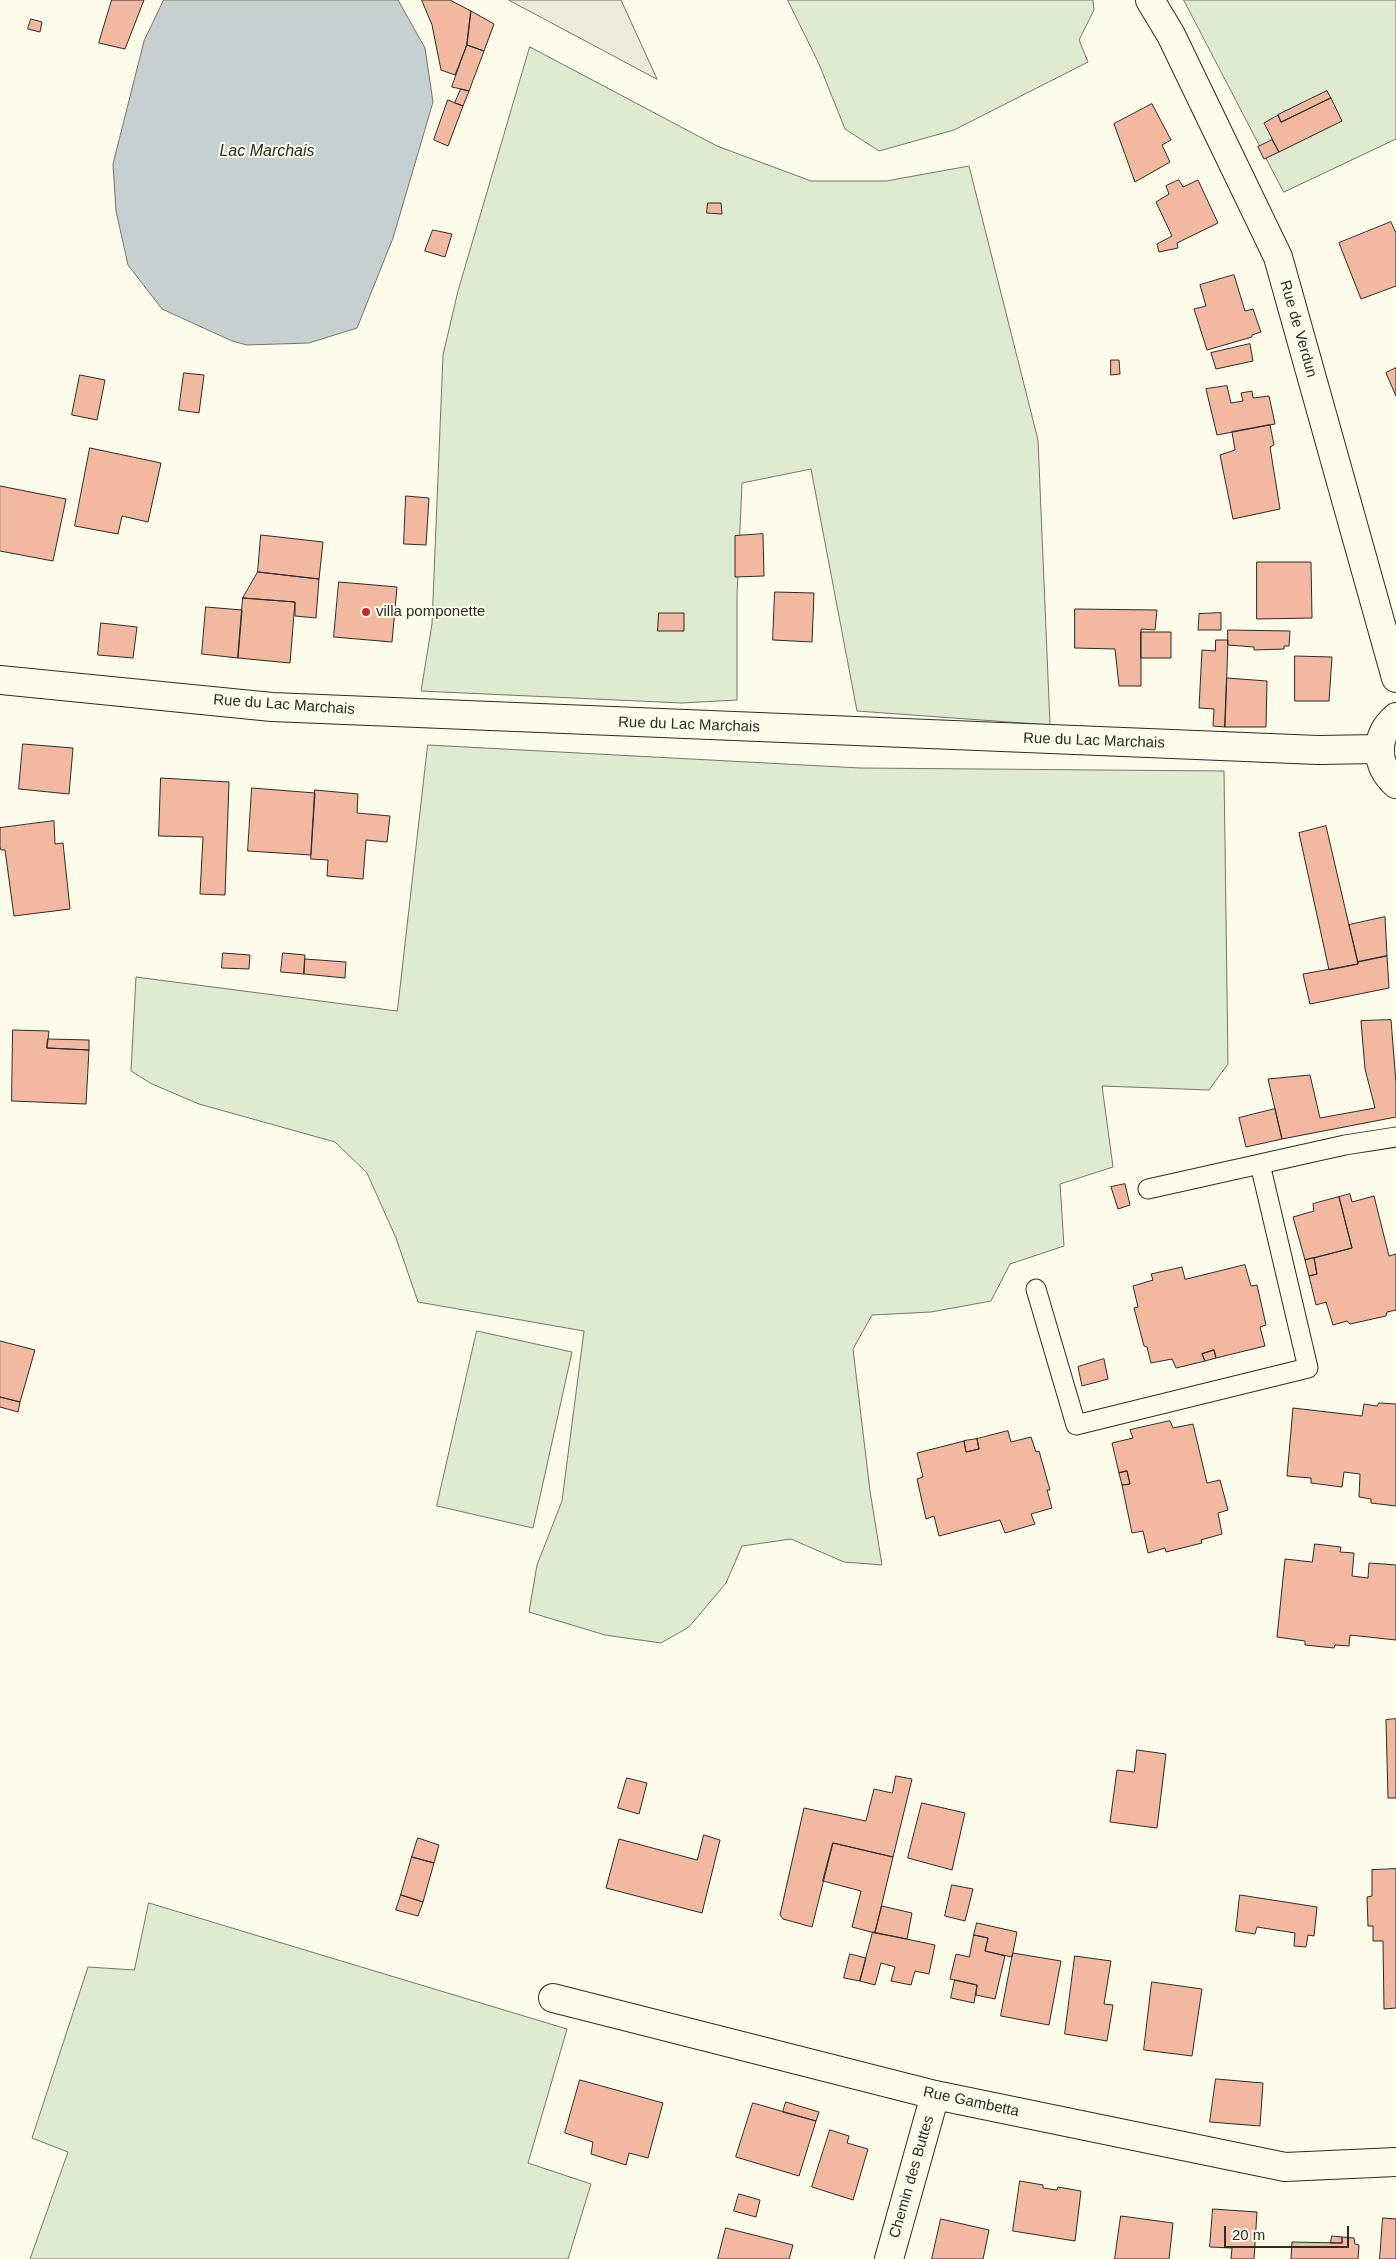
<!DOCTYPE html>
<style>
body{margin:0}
#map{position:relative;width:1396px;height:2259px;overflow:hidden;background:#fdfbea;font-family:Helvetica,sans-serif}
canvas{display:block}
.scale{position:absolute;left:1224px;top:2226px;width:125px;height:22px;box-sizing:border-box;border:2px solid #2b2b2b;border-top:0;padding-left:6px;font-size:15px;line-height:18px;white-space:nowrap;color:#2b2b2b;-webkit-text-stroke:4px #fdfbea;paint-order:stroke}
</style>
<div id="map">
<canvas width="1396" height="2259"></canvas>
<div class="scale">20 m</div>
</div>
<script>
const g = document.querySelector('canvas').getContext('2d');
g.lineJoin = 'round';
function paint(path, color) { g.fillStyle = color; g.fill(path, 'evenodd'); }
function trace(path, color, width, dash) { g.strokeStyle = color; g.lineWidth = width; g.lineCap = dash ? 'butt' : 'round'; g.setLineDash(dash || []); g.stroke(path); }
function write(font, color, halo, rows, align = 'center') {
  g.font = font + ' Helvetica,sans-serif'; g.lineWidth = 4; g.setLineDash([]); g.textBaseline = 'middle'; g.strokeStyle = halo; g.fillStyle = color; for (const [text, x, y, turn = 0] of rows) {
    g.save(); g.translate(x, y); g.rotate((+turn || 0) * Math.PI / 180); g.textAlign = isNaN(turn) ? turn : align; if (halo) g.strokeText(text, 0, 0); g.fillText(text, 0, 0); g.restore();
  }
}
const green = new Path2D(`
 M788 0H1093L1094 10 1079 40 1088 62 954 130 879 151 845 129 819 64Z
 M1184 0H1396V139L1284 192Z
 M530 47 717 146 811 181H886L969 166 1038 440 1050 725 857 711 811 469 742 483 737 595V700L682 703 421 691 432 624 443 355 458 291Z
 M428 745 860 768 1224 771 1228 1064 1209 1090 1102 1086 1113 1167 1060 1184 1064 1246 1010 1264 991 1301 931 1312 872 1315 853 1349 870 1491 882 1565 844 1562 791 1539 742 1546 726 1583 689 1627 661 1643 605 1635 529 1612 537 1565 562 1501 584 1331 418 1302 396 1238 367 1173 335 1142 199 1104 152 1084 131 1071 136 977 397 1011Z
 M477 1331 572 1352 533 1528 437 1506Z
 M149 1903 567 2029 528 2163 591 2184 568 2259H30L68 2152 32 2138 88 1967 134 1970Z`);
paint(green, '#deebd1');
trace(green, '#74746e', 1);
const parking = new Path2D(`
 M509 0H621L657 79Z`);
paint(parking, '#eceadb');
trace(parking, '#74746e', 1);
const water = new Path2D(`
 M164 0H398L425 48 433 102 393 238 357 328 309 343 247 345 232 341 162 309 128 265 116 211 113 164 144 41Z`);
paint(water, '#c7d0d0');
trace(water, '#74746e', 1);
const building = new Path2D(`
 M112 0H144L125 49 99 43Z
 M422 0H450L471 11 467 45 455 75 441 70 432 25Z
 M471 11 494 24 484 51 467 45Z
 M31 19 42 22 40 32 28 29Z
 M467 45 484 51 469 91 452 87Z
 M461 89 469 91 463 106 455 103Z
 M1327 91 1331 98 1281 122 1278 115Z
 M1331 98 1342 121 1279 152 1264 123 1278 115 1281 122Z
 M448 100 463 106 448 146 434 140Z
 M1152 104 1171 140 1162 145 1170 162 1135 182 1114 124Z
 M1272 140 1279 152 1264 159 1258 147Z
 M1179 180 1183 187 1198 180 1218 223 1177 243 1178 248 1159 252 1157 244 1172 236 1156 202 1169 194 1166 186Z
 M708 203H721L722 214 707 213Z
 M1391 222 1396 233V286L1361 299 1339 243Z
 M433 230 452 234 445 257 425 251Z
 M1234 275 1245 311 1253 309 1261 332 1252 335V337L1207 350 1194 309 1206 306 1200 285Z
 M1250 344 1253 361 1216 369 1211 353Z
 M1111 360H1119L1120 374 1111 375Z
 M1396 368V396L1386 373Z
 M184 373 204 375 199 413 179 410Z
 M80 375 105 380 97 420 72 415Z
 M1227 386 1231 403 1243 401 1241 393 1252 391 1253 398 1269 396 1275 424 1217 435 1206 389Z
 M1270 425 1274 445 1270 447 1280 509 1233 519 1220 455 1235 450 1232 432Z
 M90 448 161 463 148 522 122 516 118 534 75 526Z
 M0 486 66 499 53 561 0 551Z
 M406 496 429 498 426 545 404 544Z
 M763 534 764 576 735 577V536Z
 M261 535 323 542 319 579 258 572Z
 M1257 562H1311L1312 618 1257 619Z
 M258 572 319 579 316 618 295 616V602L243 598Z
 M339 582 397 587 392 642 334 637Z
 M775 592 814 593 812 642 773 640Z
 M243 598 295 602 290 663 238 658Z
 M206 607 242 610 238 658 202 654Z
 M1075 609 1157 610 1155 630 1141 629V686H1119L1115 649 1075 648Z
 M659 613H684V631H658Z
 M1221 613V630H1198L1199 614Z
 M101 623 137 627 133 658 98 655Z
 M1228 630 1290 631 1289 646H1284V649L1254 650V647L1228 645Z
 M1141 632H1171V658H1141Z
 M1216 640H1228L1225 727 1213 726 1214 709 1199 708 1202 650 1215 651Z
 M1295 656 1332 657 1329 701H1295Z
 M1227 678 1267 681 1266 727H1225Z
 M23 744 73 748 69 794 19 789Z
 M161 778 229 782 225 895 200 894 203 837 159 836Z
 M252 788 315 793 311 855 248 851Z
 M315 790 358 794 357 813 390 816 387 842 366 840 363 879 327 876 328 860 311 859Z
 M54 821 55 844 63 843 70 909 14 916 5 850H1L0 847V828Z
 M1326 826 1358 964 1329 970 1299 833Z
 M1385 917 1387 956 1358 962 1349 925Z
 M223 953 250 955 249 969 222 968Z
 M283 953 305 955 304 974 281 972Z
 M1387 956 1389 988 1310 1004 1303 974 1358 964V962Z
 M305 959 346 962 345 978 304 974Z
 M1391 1020 1396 1083V1117L1282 1139 1268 1079 1310 1075 1320 1118 1375 1108 1365 1069 1361 1021Z
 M13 1030 49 1031 47 1048 89 1050 86 1104 12 1101Z
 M48 1039 89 1040V1050L47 1048Z
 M1275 1109 1282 1139 1246 1147 1239 1118Z
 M1125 1184 1130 1205 1118 1209 1111 1187Z
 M1350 1194 1352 1202 1374 1196 1389 1256 1396 1254V1310L1387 1312 1386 1316 1350 1324 1347 1321 1333 1325 1326 1302 1316 1305 1309 1276 1317 1274 1314 1258 1352 1248 1339 1197Z
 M1339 1197 1352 1248 1305 1260 1293 1217 1314 1211 1313 1204Z
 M1314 1258 1317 1274 1309 1276 1305 1260Z
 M1245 1265 1251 1286 1257 1285 1266 1325 1260 1327 1265 1346 1216 1358 1214 1350 1202 1354 1205 1361 1176 1368 1172 1359 1151 1363 1147 1347 1144 1346 1134 1308 1138 1307 1133 1286 1153 1280 1151 1274 1182 1267 1185 1279Z
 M0 1341 35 1350 20 1402 0 1397Z
 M1214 1350 1216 1358 1205 1361 1202 1354Z
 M1104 1359 1108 1379 1082 1386 1078 1367Z
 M0 1397 20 1402 18 1412 0 1407Z
 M1379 1403 1396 1404V1506L1371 1503V1499L1359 1497 1360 1474 1344 1472 1342 1487 1311 1483V1478L1287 1476 1293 1408 1362 1416 1364 1404 1377 1406Z
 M1170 1421 1173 1428 1193 1424 1207 1483 1220 1480 1228 1510 1218 1513 1222 1534 1201 1540 1202 1543 1166 1552 1165 1548 1148 1553 1143 1531 1132 1533 1122 1485 1130 1484 1127 1471 1119 1473 1112 1443 1133 1438 1130 1430Z
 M1008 1431 1011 1442 1031 1437 1036 1452 1039 1451 1050 1490H1047L1052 1508 1031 1514 1035 1524 1005 1533 1000 1520 939 1536 934 1516 926 1519 917 1479 923 1477 917 1453 964 1441 966 1452 979 1449 977 1439Z
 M977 1439 979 1449 966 1452 964 1441Z
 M1127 1471 1130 1484 1122 1485 1119 1473Z
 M1315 1544 1341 1547 1340 1552 1354 1553 1352 1576 1368 1578 1369 1563 1396 1565V1640L1350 1635 1349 1646 1335 1645 1334 1648 1305 1645V1641L1277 1637 1285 1559 1312 1562Z
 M1396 1719V1798H1388L1386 1720Z
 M1137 1750 1166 1754 1157 1828 1110 1822 1117 1770 1134 1772Z
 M896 1776 912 1779 893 1857 833 1843 812 1927 783 1919 780 1915 804 1808 866 1821 874 1789 892 1793Z
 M627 1778 647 1783 639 1814 618 1808Z
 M922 1803 965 1813 952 1870 908 1858Z
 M704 1835 720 1840 702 1913 606 1888 619 1839 697 1860Z
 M418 1838 439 1845 434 1863 412 1857Z
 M833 1843 893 1857 875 1933 852 1927 861 1891 823 1881Z
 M412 1857 434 1863 423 1902 401 1895Z
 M1396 1869V2008L1384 2009 1383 1941H1373V1926H1368L1367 1897 1372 1896V1870Z
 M952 1885 973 1889 965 1921 945 1916Z
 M401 1895 423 1902 418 1916 396 1910Z
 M1240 1895 1317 1907 1314 1936 1308 1935 1306 1947 1294 1946 1295 1933 1257 1927 1255 1934 1236 1931Z
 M882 1906 912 1913 907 1939 875 1933Z
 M977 1923 1017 1932 1012 1957 985 1951 988 1938 974 1935Z
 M873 1932 935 1945 929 1974 915 1971 911 1985 891 1981 895 1967 881 1963 875 1985 860 1981Z
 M974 1935 988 1938 985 1951 1005 1956 995 1999 976 1995 977 1985 950 1979 956 1954 969 1957Z
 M1013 1953 1061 1961 1049 2025 1001 2016Z
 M850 1954 866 1958 860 1981 844 1978Z
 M1075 1956 1111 1961 1104 2004 1113 2005 1107 2041 1065 2034Z
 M955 1980 977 1985 974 2003 951 1998Z
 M1152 1982 1202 1989 1192 2056 1144 2050Z
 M1216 2079 1263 2083 1260 2126 1210 2122Z
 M580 2080 663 2103 648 2158 629 2153 626 2165 591 2154 593 2142 565 2133Z
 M786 2102 819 2112 816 2121 783 2112Z
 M753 2103 816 2121 799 2176 736 2157Z
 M830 2130 849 2136 847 2143 868 2149 853 2200 812 2187Z
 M1020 2181 1043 2185V2188L1057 2190 1058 2187 1081 2191 1075 2241 1013 2231Z
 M739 2194 760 2200 756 2217 734 2211Z
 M1213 2209 1257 2212 1254 2259H1231L1232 2248 1210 2247Z
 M1121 2216 1173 2223 1169 2259H1115Z
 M1383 2218 1396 2219V2259H1380Z
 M941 2219 989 2230 983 2259H932Z
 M726 2228 793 2245 789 2259H718Z
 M1332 2236 1342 2237V2243H1331Z
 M1342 2237 1354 2238 1355 2244 1359 2245 1358 2259H1291L1292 2242 1342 2243Z`);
paint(building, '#f2b8a0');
trace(building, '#2b2b2b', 1);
const service = new Path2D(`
 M1148 1189 1345 1145 1396 1137
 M1036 1289 1076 1425 1308 1368 1260 1164`);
const minor = new Path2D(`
 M1150 0 1171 35 1278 257 1396 678
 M0 680 272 707 1318 750 1379 749
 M1396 717C1374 736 1375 765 1396 784
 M553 1998 935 2095 1285 2167 1396 2162
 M889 2259 935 2095`);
trace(service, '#2b2b2b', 21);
trace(minor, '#2b2b2b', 30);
trace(service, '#fdfbea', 19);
trace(minor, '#fdfbea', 28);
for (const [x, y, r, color] of [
 [366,612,5,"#c62828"]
]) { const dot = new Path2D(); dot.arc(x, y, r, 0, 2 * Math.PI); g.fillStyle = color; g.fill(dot); trace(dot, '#fdfbea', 2); }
write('15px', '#2b2b2b', '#fdfbea', [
 ["Rue de Verdun",1298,329,74],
 ["Rue du Lac Marchais",284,705,4],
 ["Rue du Lac Marchais",689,725,2],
 ["Rue du Lac Marchais",1094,741,2],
 ["Rue Gambetta",971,2102,12],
 ["Chemin des Buttes",912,2177,-74]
]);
write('15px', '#2b2b2b', '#fdfbea', [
 ["villa pomponette",376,612]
], 'left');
write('italic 16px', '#2b2b2b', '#fdfbea', [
 ["Lac Marchais",267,152]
]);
</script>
